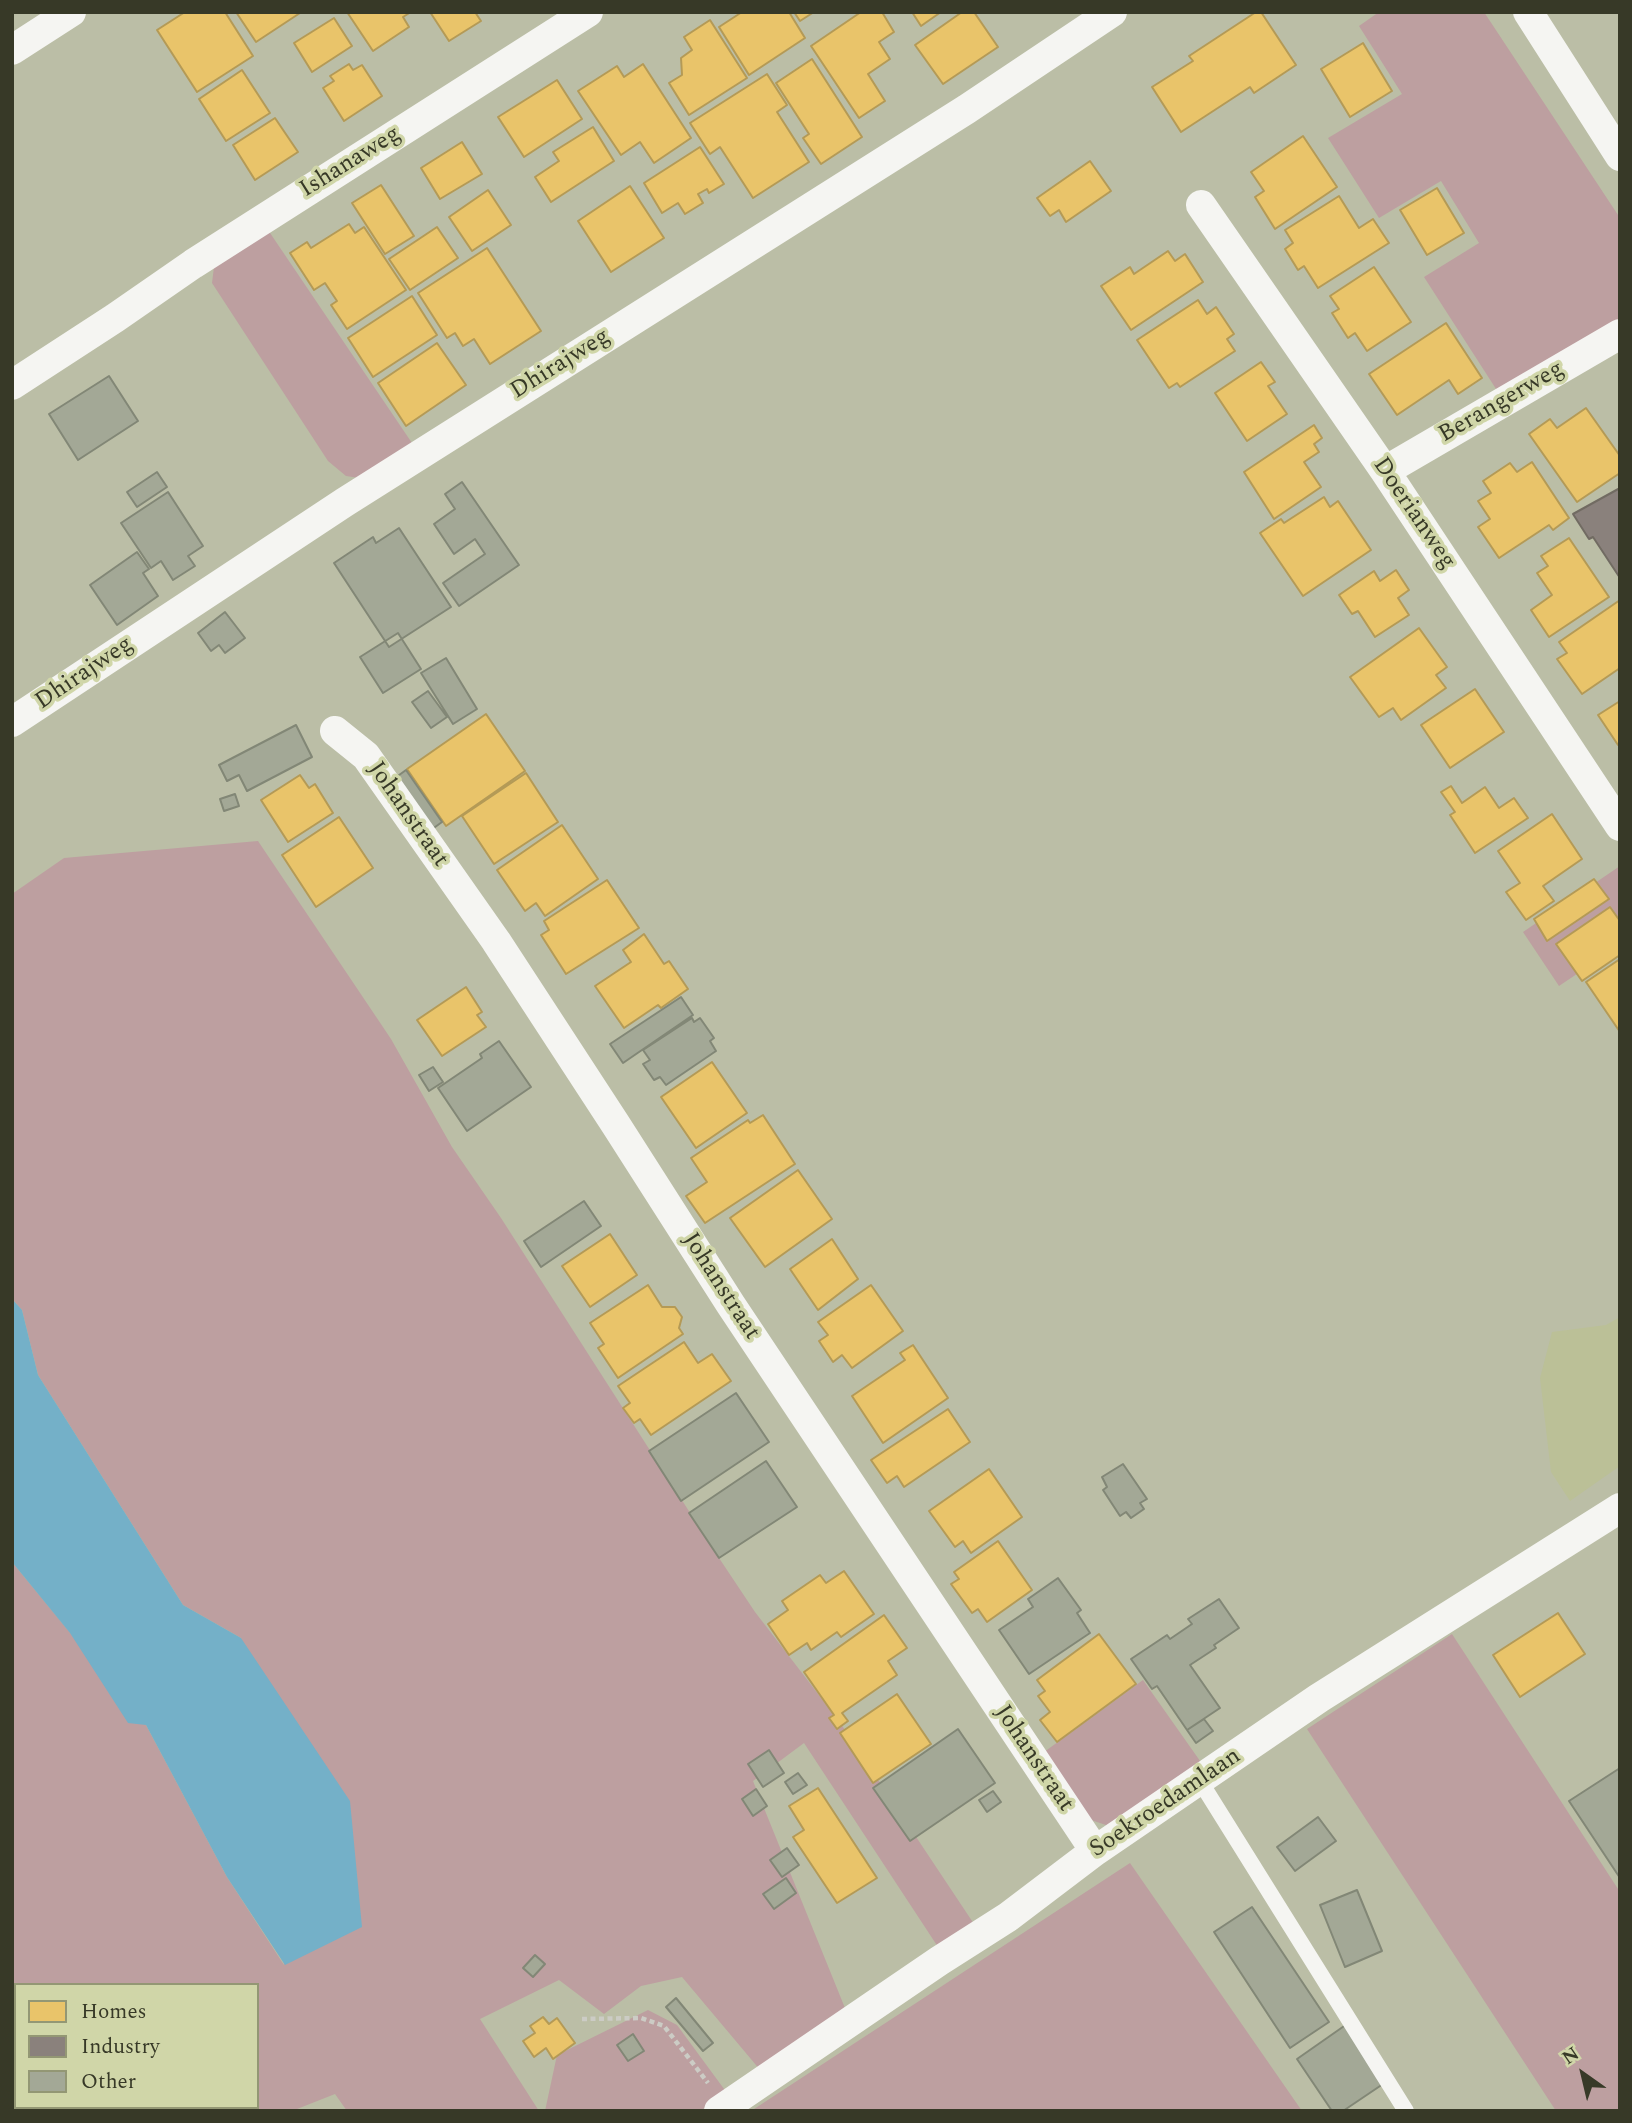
<!DOCTYPE html>
<style>
body{margin:0}
#map{position:relative;width:1632px;height:2123px;overflow:hidden;background:#bbbea6;font-family:Spectral,serif}
canvas{display:block}
.frame{position:absolute;inset:0;border:14px solid #373927;pointer-events:none}
.legend{position:absolute;left:14px;top:1983px;width:245px;height:126px;box-sizing:border-box;background:#d0d6a8;border:2px solid #939774;margin:0;padding:9px 12px;list-style:none;font-size:21px;color:#373927}
.legend li{display:flex;align-items:center;gap:14px;height:35px}
.legend b{width:35px;border:2px solid #939774}
.north{position:absolute;left:1548px;top:2039px;width:70px;height:70px;-webkit-text-stroke:5px #d0d6a8;paint-order:stroke;rotate:326deg;font-size:19px;font-weight:700;line-height:28px;text-align:center;color:#373927}
.north::after{content:'';display:block;margin:auto;width:24px;height:32px;background:#373927;clip-path:polygon(50% 0,100% 100%,50% 72%,0 100%)}
</style>
<div id="map">
<canvas width="1632" height="2123"></canvas>
<div class="frame"></div>
<ul class="legend">
<li><b style="height:19px;background:#e9c46a"></b>Homes</li>
<li><b style="height:19px;background:#8a817c"></b>Industry</li>
<li><b style="height:19px;background:#a3a896"></b>Other</li>
</ul>
<div class="north">N</div>
</div>
<script>
const g = document.querySelector('canvas').getContext('2d');
g.lineJoin = 'round';
function paint(path, color) { g.fillStyle = color; g.fill(path, 'evenodd'); }
function trace(path, color, width, dash) { g.strokeStyle = color; g.lineWidth = width; g.lineCap = dash ? 'butt' : 'round'; g.setLineDash(dash || []); g.stroke(path); }
function write(font, color, halo, rows, align = 'center') {
  g.font = font + ' Spectral,serif'; g.lineWidth = 7; g.setLineDash([]); g.textBaseline = 'middle'; g.strokeStyle = halo; g.fillStyle = color; for (const [text, x, y, turn = 0] of rows) {
    g.save(); g.translate(x, y); g.rotate((+turn || 0) * Math.PI / 180); g.textAlign = isNaN(turn) ? turn : align; if (halo) g.strokeText(text, 0, 0); g.fillText(text, 0, 0); g.restore();
  }
}
paint(new Path2D(`
 M1620 1317V1466L1570 1501 1551 1472 1540 1378 1552 1332 1606 1325Z`), '#bbc097');
paint(new Path2D(`
 M1379 12H1484L1620 218V324L1498 392 1424 277 1479 243 1441 181 1379 218 1328 138 1402 94 1359 26Z
 M266 227 414 446 366 479 346 476 328 461 212 283 214 267Z
 M258 841 391 1039 452 1147 501 1218 719 1558 755 1612 839 1721 976 1927 940 1950 804 1743 753 1781 847 2013 761 2071 682 1977 641 1986 604 2014 559 1980 480 2019 539 2111H347L335 2094 292 2111H12V1562L146 1725 227 1877 284 1965 241 1638 183 1605 38 1375 22 1310 12 1299V894L64 858ZM16 1985H257V2107H16Z
 M1620 866V945L1559 986 1523 932Z
 M1452 1634 1620 1892V2111H1556L1307 1729Z
 M1143 1680 1205 1768 1109 1826 1088 1819 1040 1755Z
 M1130 1863 1302 2111H751Z
 M648 2010 677 2025 727 2093 700 2111H545L557 2055Z`), '#bd9fa0');
paint(new Path2D(`
 M12 1299 22 1310 38 1375 183 1605 241 1638 350 1801 362 1927 285 1965 227 1877 146 1725 128 1723 70 1633 12 1562Z`), '#74b0c8');
const homes = new Path2D(`
 M185 12H225L253 56 197 92 157 30Z
 M236 12H300V13L256 42Z
 M347 12H411L403 17 409 27 373 51Z
 M430 12H475L481 21 449 41Z
 M742 12H789L805 38 749 75 719 27Z
 M794 12H814L800 21Z
 M861 12H882L894 32 879 42 890 59 868 74 885 101 859 118 811 46Z
 M912 12H941L921 26Z
 M962 12H974L998 47 943 84 915 45Z
 M1256 12H1261L1296 65 1254 93 1250 87 1181 132 1152 87 1193 61 1189 56Z
 M334 18 352 46 312 72 294 43Z
 M710 20 747 78 689 115 669 83 682 75 681 58 692 50 684 37Z
 M1363 43 1392 91 1350 117 1321 69Z
 M812 59 862 137 821 164 803 138 809 134 776 83Z
 M349 64 353 70 362 65 382 96 344 121 323 88 334 81 330 76Z
 M643 64 691 138 654 163 640 142 621 155 578 91 617 66 624 77Z
 M242 70 270 113 226 141 199 99Z
 M767 74 787 105 777 112 809 162 753 198 720 147 710 154 690 123Z
 M557 80 582 119 524 157 498 117Z
 M275 118 298 152 255 180 233 145Z
 M593 127 614 161 551 202 535 177 559 161 553 152Z
 M1303 136 1337 187 1275 229 1255 197 1264 191 1251 172Z
 M462 142 482 174 440 199 421 168Z
 M700 147 724 184 709 193 707 189 698 194 703 203 685 214 678 203 662 213 644 183Z
 M1090 161 1111 191 1066 222 1059 210 1050 216 1037 198Z
 M381 185 414 236 385 254 352 203Z
 M630 186 664 238 611 272 578 221Z
 M1437 188 1464 233 1427 255 1400 210Z
 M488 190 511 225 472 251 449 217Z
 M1339 196 1359 228 1373 219 1389 243 1318 288 1304 266 1298 270 1285 249 1293 243 1285 230Z
 M349 224 355 233 364 227 406 290 347 329 331 305 337 301 325 283 314 290 290 253 307 242 311 248Z
 M437 227 458 258 410 290 389 259Z
 M487 248 541 331 490 364 474 339 463 346 455 333 447 338 418 293Z
 M1168 251 1175 261 1185 254 1203 282 1131 330 1101 286 1130 267 1134 274Z
 M1374 267 1411 322 1367 351 1355 333 1348 338 1332 313 1339 309 1330 296Z
 M412 296 437 335 373 377 348 338Z
 M1198 300 1207 314 1216 307 1234 334 1227 339 1235 351 1180 387 1177 383 1169 388 1137 340Z
 M1446 323 1482 378 1458 394 1449 380 1397 415 1369 374Z
 M437 343 466 385 406 426 378 383Z
 M1261 362 1275 382 1268 386 1287 414 1247 441 1215 393Z
 M1586 408 1620 456V473L1577 502 1529 434 1550 419 1557 428Z
 M1314 425 1322 438 1314 444 1319 452 1304 462 1321 487 1274 519 1244 472Z
 M1532 462 1569 518 1553 530 1549 525 1499 558 1478 527 1490 519 1478 501 1491 493 1483 481 1510 463 1517 472Z
 M1324 497 1330 507 1338 501 1371 550 1303 596 1260 533 1281 519 1284 523Z
 M1569 538 1609 597 1549 637 1531 610 1552 595 1537 573 1548 566 1541 556Z
 M1396 570 1409 590 1398 598 1409 615 1375 637 1358 611 1352 614 1339 595 1374 571 1380 581Z
 M1620 600V668L1582 694 1557 659 1567 653 1559 642Z
 M1419 628 1447 667 1436 675 1446 688 1401 720 1393 708 1379 717 1350 677Z
 M1475 689 1504 732 1450 768 1421 725Z
 M1620 701V744L1618 745 1598 715Z
 M486 714 525 771 446 826 407 769Z
 M526 773 558 822 494 864 462 816Z
 M300 775 309 788 315 784 333 813 288 842 261 800Z
 M1451 786 1462 803 1485 787 1499 808 1514 798 1528 818 1475 853 1450 815 1455 812 1441 792Z
 M1552 814 1582 859 1543 886 1554 901 1526 920 1506 892 1520 883 1498 851Z
 M339 817 373 868 316 907 282 855Z
 M562 825 598 879 545 916 536 903 525 911 497 870Z
 M1594 879 1609 899 1547 941 1534 919Z
 M607 880 639 928 566 974 541 935 549 930 544 921Z
 M1610 907 1620 921V955L1582 981 1556 944Z
 M644 934 664 964 669 961 688 989 661 1008 658 1005 624 1028 595 986 631 962 623 950Z
 M1620 959V1032L1586 982Z
 M466 987 482 1012 477 1015 486 1027 442 1056 417 1020Z
 M712 1062 747 1113 696 1148 661 1097Z
 M763 1115 795 1164 705 1223 686 1196 707 1182 691 1158 748 1120 750 1123Z
 M798 1170 832 1219 765 1267 730 1218Z
 M610 1234 637 1275 590 1307 562 1266Z
 M832 1239 858 1279 818 1310 790 1269Z
 M648 1285 662 1307H675L682 1317 679 1328 683 1334 618 1378 598 1348 604 1344 590 1323Z
 M871 1285 903 1331 852 1368 842 1355 833 1362 819 1341 828 1335 818 1322Z
 M684 1342 698 1363 712 1354 731 1381 651 1435 640 1419 634 1423 623 1408 630 1403 618 1386Z
 M913 1345 948 1398 883 1443 852 1396 905 1360 900 1353Z
 M948 1409 970 1442 904 1487 897 1476 887 1483 871 1460Z
 M989 1469 1022 1517 971 1553 963 1541 955 1547 929 1511Z
 M998 1541 1032 1590 987 1622 978 1609 972 1613 951 1584 959 1579 954 1572Z
 M844 1571 874 1614 841 1637 837 1632 811 1650 807 1643 789 1655 768 1624 788 1610 782 1601 820 1575 826 1583Z
 M1558 1613 1585 1654 1520 1697 1493 1655Z
 M884 1615 907 1648 888 1661 897 1675 842 1713 848 1721 837 1729 829 1718 834 1715 804 1672Z
 M1099 1634 1136 1684 1057 1742 1040 1720 1050 1712 1038 1696 1045 1691 1037 1680Z
 M897 1694 931 1744 873 1783 840 1733Z
 M818 1788 877 1878 837 1903 793 1837 804 1830 789 1806Z
 M543 2017 549 2024 557 2018 575 2043 553 2059 546 2048 534 2057 523 2041 535 2033 530 2026Z`);
paint(homes, '#e9c46a');
trace(homes, '#b49a56', 2);
const industry = new Path2D(`
 M1620 488V578L1593 537 1589 539 1573 514Z`);
paint(industry, '#8a817c');
trace(industry, '#716b62', 2);
const building = new Path2D(`
 M109 376 138 421 78 460 49 414Z
 M157 472 167 487 137 507 127 492Z
 M462 482 519 565 459 606 443 583 485 554 475 539 454 554 434 524 455 509 445 494Z
 M168 492 203 546 188 556 195 566 173 580 161 561 151 568 121 523Z
 M399 528 451 607 389 647 334 563 373 537 376 543Z
 M137 552 149 569 143 573 158 596 117 625 90 585Z
 M225 612 245 638 225 653 219 645 211 651 198 633Z
 M398 633 421 669 383 693 360 657Z
 M446 658 477 709 453 724 421 673Z
 M428 691 447 717 431 728 412 702Z
 M296 725 312 757 247 791 239 775 227 781 219 765Z
 M406 770 442 822 431 830 395 778Z
 M235 794 239 806 224 811 220 799Z
 M681 997 693 1015 623 1063 610 1044Z
 M692 1018 694 1022 700 1018 714 1038 710 1041 716 1051 666 1085 660 1077 654 1080 643 1064 650 1060 643 1050Z
 M499 1041 531 1087 467 1131 438 1088 482 1058 480 1054Z
 M433 1067 443 1082 429 1091 419 1075Z
 M584 1201 601 1226 541 1267 524 1241Z
 M736 1393 769 1442 681 1501 649 1451Z
 M766 1461 797 1507 719 1558 689 1513Z
 M1123 1464 1147 1499 1140 1503 1144 1509 1131 1518 1126 1512 1120 1516 1103 1490 1107 1487 1102 1477Z
 M1058 1578 1081 1610 1077 1613 1090 1633 1029 1674 999 1630 1033 1607 1028 1599Z
 M1219 1599 1239 1628 1214 1645 1216 1648 1190 1665 1220 1708 1187 1730 1157 1686 1152 1689 1131 1659 1167 1635 1170 1639 1192 1624 1188 1619Z
 M1204 1719 1213 1731 1196 1743 1187 1730Z
 M958 1729 995 1783 910 1841 873 1788Z
 M769 1750 784 1773 763 1787 748 1764Z
 M1620 1768V1878L1569 1801Z
 M798 1773 807 1785 793 1794 785 1782Z
 M756 1789 767 1806 753 1816 742 1799Z
 M993 1791 1001 1802 987 1812 979 1800Z
 M1318 1817 1336 1841 1295 1871 1277 1847Z
 M787 1848 799 1865 782 1877 770 1860Z
 M786 1878 796 1893 774 1909 763 1894Z
 M1357 1890 1382 1951 1345 1967 1320 1905Z
 M1252 1907 1329 2022 1290 2048 1214 1932Z
 M535 1955 545 1964 533 1977 523 1968Z
 M676 1998 713 2043 703 2051 666 2007Z
 M1347 2024 1386 2082 1343 2111H1332L1297 2059Z
 M633 2034 644 2051 628 2061 617 2045Z`);
paint(building, '#a3a896');
trace(building, '#828776', 2);
trace(new Path2D(`
 M582 2019 641 2018 664 2026 708 2083`), '#ccccc5', 4.5, [5, 3.5]);
trace(new Path2D(`
 M1200 1781 1406 2111`), '#f5f5f2', 16);
trace(new Path2D(`
 M1528 12 1620 156
 M12 50 71 12
 M1201 205 1385 471 1620 826
 M12 385 115 318 193 264 588 12
 M1385 471 1620 334
 M12 722 345 502 967 109 1112 12
 M335 731 366 756 496 941 616 1125 731 1305 1095 1851
 M719 2111 939 1961 1008 1917 1095 1851 1319 1698 1620 1508`), '#f5f5f2', 30);
write('24px', '#373927', '#d0d6a8', [
 ["Ishanaweg",351,163,-32],
 ["Dhirajweg",561,365,-32],
 ["Berangerweg",1502,403,-30],
 ["Doerianweg",1413,514,56],
 ["Dhirajweg",85,674,-34],
 ["Johanstraat",407,815,55],
 ["Johanstraat",720,1287,57],
 ["Johanstraat",1033,1759,56],
 ["Soekroedamlaan",1166,1804,-34]
]);
</script>
